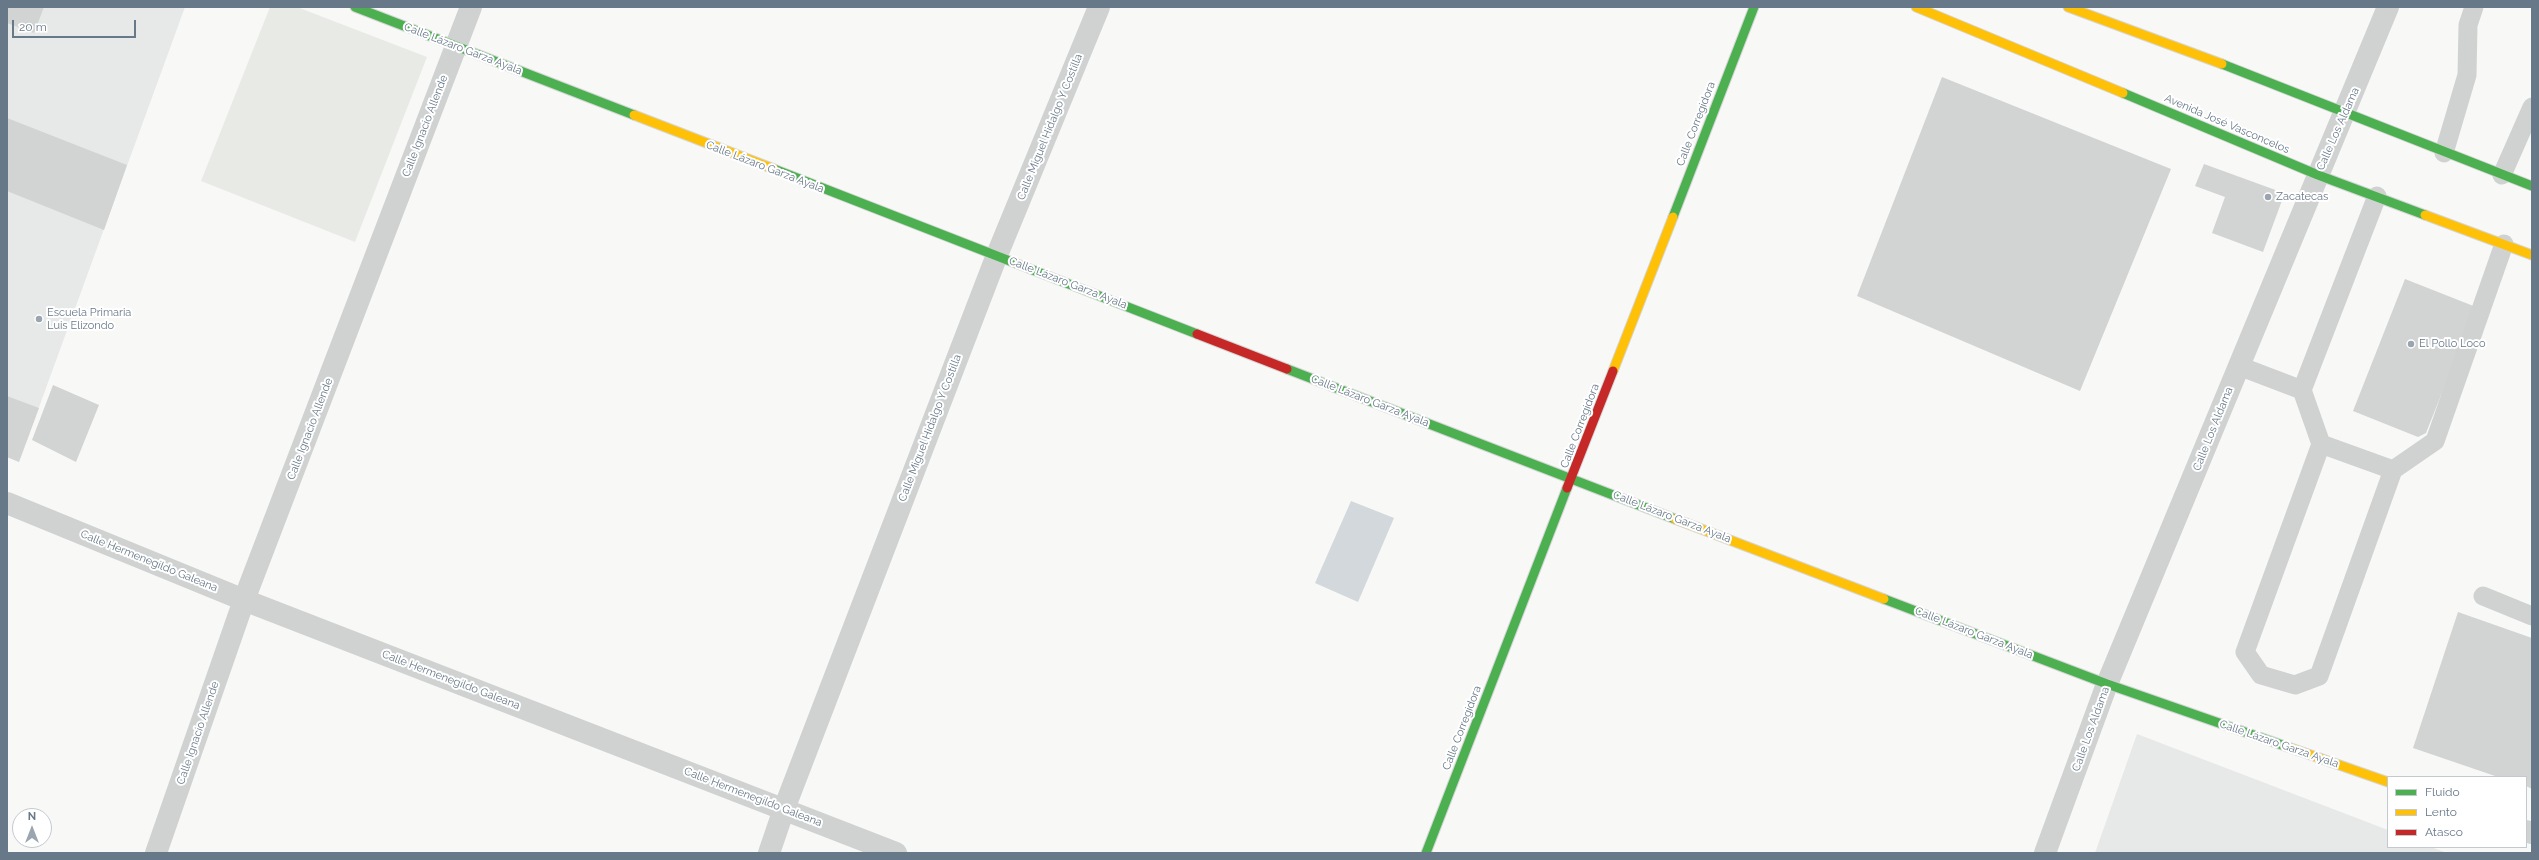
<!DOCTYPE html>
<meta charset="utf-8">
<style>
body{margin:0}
#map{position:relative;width:2539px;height:860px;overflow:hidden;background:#f8f8f7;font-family:Raleway,sans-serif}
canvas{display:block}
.frame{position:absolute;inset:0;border:8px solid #677888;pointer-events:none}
.legend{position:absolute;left:2387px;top:776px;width:140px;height:72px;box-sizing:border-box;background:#fff;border:1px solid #c2c9cf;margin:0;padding:5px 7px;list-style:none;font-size:12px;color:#677888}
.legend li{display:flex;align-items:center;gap:8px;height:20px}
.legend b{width:20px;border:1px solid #c2c9cf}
.north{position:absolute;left:12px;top:808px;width:40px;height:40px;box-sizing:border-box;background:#fff;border:1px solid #c2c9cf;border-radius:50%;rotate:0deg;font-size:11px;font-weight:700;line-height:16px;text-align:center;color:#677888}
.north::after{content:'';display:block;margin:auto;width:14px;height:18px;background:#9aa5af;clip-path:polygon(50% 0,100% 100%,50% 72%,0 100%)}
.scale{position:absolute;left:12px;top:20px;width:124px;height:18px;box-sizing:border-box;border:2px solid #677888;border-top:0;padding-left:5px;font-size:12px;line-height:14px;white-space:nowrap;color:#677888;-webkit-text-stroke:3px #fff;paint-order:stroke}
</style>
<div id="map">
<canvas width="2539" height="860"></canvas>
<div class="frame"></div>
<ul class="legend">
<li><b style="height:5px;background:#4caf50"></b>Fluido</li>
<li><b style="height:5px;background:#ffc107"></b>Lento</li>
<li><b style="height:5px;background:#c62828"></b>Atasco</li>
</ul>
<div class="north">N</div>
<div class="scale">20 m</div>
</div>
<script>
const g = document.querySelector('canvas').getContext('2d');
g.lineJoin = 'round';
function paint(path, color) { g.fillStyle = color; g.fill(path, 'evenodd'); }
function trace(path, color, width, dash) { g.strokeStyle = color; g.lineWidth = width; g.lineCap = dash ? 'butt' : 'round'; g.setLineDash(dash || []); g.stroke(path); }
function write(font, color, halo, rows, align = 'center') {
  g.font = font + ' Raleway,sans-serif'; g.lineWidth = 4; g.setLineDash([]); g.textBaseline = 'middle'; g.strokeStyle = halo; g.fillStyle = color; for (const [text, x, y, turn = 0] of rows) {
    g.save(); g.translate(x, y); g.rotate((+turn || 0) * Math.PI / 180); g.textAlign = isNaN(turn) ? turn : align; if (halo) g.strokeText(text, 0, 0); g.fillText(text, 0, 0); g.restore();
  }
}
paint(new Path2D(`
 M7 7H185L19 462 7 457Z
 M2137 734 2388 830V847H2431L2447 853H2095Z`), '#e7e8e8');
paint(new Path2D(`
 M270 7H297L427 57 355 242 201 181Z`), '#e8ebe5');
paint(new Path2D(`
 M1351 501 1394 518 1358 602 1315 583Z`), '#d2d8dc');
paint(new Path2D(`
 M7 7H44L34 33 7 23Z
 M1942 77 2171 169 2080 391 1857 296Z
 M7 118 127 165 104 230 7 191Z
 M2204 164 2281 192 2284 195 2263 252 2212 233 2225 197 2195 186Z
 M2405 279 2476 307 2426 433 2418 437 2353 411Z
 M53 385 99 405 76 462 32 440Z
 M7 396 39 408 19 462 7 457Z
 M2458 612 2532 638V789L2526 786V777H2498L2413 748Z`), '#d2d3d3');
const fast = new Path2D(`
 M355 7 634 115
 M2222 64 2532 186
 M2123 93 2318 175 2425 215
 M774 169 1197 334
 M1673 217 1754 7
 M1287 369 1675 519
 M1884 599 2107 684 2285 746
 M1426 853 1567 488`);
const slow = new Path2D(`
 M1916 7 2123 93
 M2068 7 2222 64
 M634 115 774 169
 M2425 215 2532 255
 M1613 371 1673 217
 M1675 519 1884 599
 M2285 746 2388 782`);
const jam = new Path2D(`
 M1197 334 1287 369
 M1567 488 1613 371`);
trace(fast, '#d5d6d7', 11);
trace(slow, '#d5d6d7', 11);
trace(jam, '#d5d6d7', 11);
trace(new Path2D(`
 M2444 153 2467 75 2468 25 2474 7
 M2502 175 2532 107
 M2377 196 2302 390 2321 444 2393 470 2435 441 2504 244
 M2239 366 2302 390
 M2321 444 2245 652 2261 675 2295 685 2319 676 2393 470
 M2483 596 2532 616`), '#d0d2d2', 19);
trace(new Path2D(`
 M7 503 244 600 896 853
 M2526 831 2532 833
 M156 853 244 600 471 7
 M769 853 784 809 997 255 1099 7
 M2045 853 2107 684 2388 7`), '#d0d2d2', 22);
trace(fast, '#4caf50', 9);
trace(slow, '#ffc107', 9);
trace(jam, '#c62828', 9);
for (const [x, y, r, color] of [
 [2268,197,4,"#9aa5af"],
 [39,319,4,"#9aa5af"],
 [2411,344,4,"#9aa5af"]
]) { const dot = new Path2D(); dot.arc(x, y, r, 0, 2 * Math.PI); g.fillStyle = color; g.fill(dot); trace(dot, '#fff', 1.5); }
write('11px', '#677888', '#fff', [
 ["Calle Lázaro Garza Ayala",463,49,21],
 ["Calle Corregidora",1696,124,-69],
 ["Avenida José Vasconcelos",2227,124,23],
 ["Calle Ignacio Allende",425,126,-69],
 ["Calle Miguel Hidalgo Y Costilla",1050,127,-68],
 ["Calle Los Aldama",2338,129,-66],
 ["Calle Lázaro Garza Ayala",765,167,21],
 ["Calle Lázaro Garza Ayala",1068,283,21],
 ["Calle Lázaro Garza Ayala",1370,401,21],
 ["Calle Corregidora",1580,426,-69],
 ["Calle Miguel Hidalgo Y Costilla",930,428,-69],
 ["Calle Ignacio Allende",310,429,-69],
 ["Calle Los Aldama",2213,429,-68],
 ["Calle Lázaro Garza Ayala",1672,517,21],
 ["Calle Hermenegildo Galeana",149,561,22],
 ["Calle Lázaro Garza Ayala",1974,633,21],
 ["Calle Hermenegildo Galeana",451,680,21],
 ["Calle Corregidora",1462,728,-69],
 ["Calle Los Aldama",2091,729,-70],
 ["Calle Ignacio Allende",198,733,-71],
 ["Calle Lázaro Garza Ayala",2279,744,19],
 ["Calle Hermenegildo Galeana",753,797,21]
]);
write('11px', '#677888', '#fff', [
 ["Zacatecas",2276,197],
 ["Escuela Primaria",47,313],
 ["Luis Elizondo",47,326],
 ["El Pollo Loco",2419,344]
], 'left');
</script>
